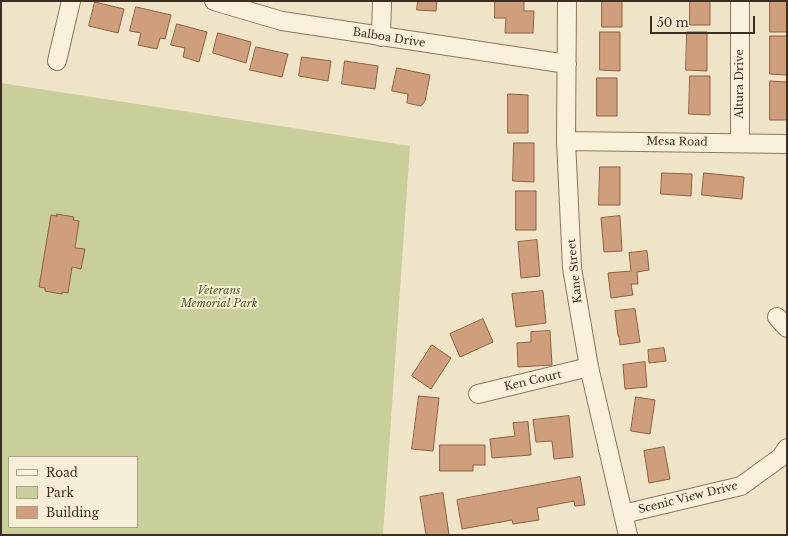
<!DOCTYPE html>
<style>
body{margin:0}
#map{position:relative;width:788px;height:536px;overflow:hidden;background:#f0e4c8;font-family:"Libre Baskerville",serif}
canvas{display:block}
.frame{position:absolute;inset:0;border:2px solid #3d2e20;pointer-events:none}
.legend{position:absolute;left:8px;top:456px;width:130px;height:72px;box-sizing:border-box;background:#f7eed8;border:1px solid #ada18e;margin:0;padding:5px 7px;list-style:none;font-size:12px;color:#3d2e20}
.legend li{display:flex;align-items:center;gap:8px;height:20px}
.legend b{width:20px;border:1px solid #ada18e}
.scale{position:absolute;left:650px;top:16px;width:105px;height:18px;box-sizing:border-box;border:2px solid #3d2e20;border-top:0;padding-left:5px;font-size:12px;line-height:14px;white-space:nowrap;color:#3d2e20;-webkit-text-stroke:3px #f7eed8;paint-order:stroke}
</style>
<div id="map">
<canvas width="788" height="536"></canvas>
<div class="frame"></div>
<ul class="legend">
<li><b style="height:5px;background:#faf1dc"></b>Road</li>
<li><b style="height:11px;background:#c9cf9b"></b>Park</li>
<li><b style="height:11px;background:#cf9f7d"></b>Building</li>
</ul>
<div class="scale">50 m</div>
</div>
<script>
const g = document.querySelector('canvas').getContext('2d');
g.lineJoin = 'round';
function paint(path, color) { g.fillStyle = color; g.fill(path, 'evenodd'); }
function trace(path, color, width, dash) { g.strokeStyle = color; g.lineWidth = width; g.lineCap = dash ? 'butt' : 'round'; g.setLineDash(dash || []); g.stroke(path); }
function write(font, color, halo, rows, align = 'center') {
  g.font = font + ' "Libre Baskerville",serif'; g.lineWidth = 4; g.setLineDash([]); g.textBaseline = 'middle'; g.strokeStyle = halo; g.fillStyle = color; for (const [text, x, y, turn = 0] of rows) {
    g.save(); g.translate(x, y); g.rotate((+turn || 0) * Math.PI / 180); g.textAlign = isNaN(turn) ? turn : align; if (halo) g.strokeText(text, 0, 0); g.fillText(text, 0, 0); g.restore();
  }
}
paint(new Path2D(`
 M1 83 410 146 383 535H1ZM9 457H137V527H9Z`), '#c9cf9b');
const building = new Path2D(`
 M418 1H437L436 11 417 10Z
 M495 1H524V11H534L533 33H505L506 18H495Z
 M602 1H622V27H602Z
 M690 1H710V25H690Z
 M770 1H787V32H770Z
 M95 2 124 9 118 33 89 26Z
 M136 7 171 15 165 39 160 38 157 49 138 45 141 33 130 31Z
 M177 24 207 32 199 62 183 57 185 48 171 45Z
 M600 32H620V71L600 70Z
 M687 32H707V71L686 70Z
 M218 33 251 42 246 63 213 53Z
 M770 36H787V75L770 74Z
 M256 47 288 54 282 77 250 70Z
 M302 57 331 61 328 81 299 76Z
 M345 61 378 66 375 89 342 84Z
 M397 68 430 75 425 101 421 106 407 103 408 94 392 91Z
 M690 76H710V115L689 114Z
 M597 78H617V116H597Z
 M770 81 787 82V120H770Z
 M508 94 528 95V133H508Z
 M514 143H534V182L513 181Z
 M600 167H620V205H599Z
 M662 173 692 174 691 196 661 194Z
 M704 173 744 177 742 199 702 195Z
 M516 191H536V230H516Z
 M57 214 74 217 73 220 79 221 75 248 85 249 81 269 72 267 68 293 62 292V294L45 291V288L39 287 51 215 57 216Z
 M620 216 622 251 604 252 601 218Z
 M537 240 540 276 521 278 518 242Z
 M647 251 649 270 637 272 638 284H631L633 295 611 298 608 273 631 271 629 253Z
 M543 291 546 323 516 327 512 294Z
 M635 309 640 342 620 345 619 336H618L615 311Z
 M483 319 493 342 460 357 450 334Z
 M550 331 552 365 518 367 517 343 531 342V332Z
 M432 345 451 358 431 389 412 376Z
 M664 348 666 361 649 363 648 350Z
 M645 362 647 387 625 389 623 365Z
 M419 396 439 398 433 451 412 449Z
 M636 397 655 400 650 434 631 431Z
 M569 416 573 457 554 459 552 441 536 442 533 420Z
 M528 422 531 455 492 458 490 439 515 436 513 423Z
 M440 445H485V465H473V471H440Z
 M664 447 670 479 649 483 644 451Z
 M580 477 585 505 575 506 574 501 537 508 539 520 513 524 512 520 462 529 457 500Z
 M443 493 449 535H426L420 497Z`);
paint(building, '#cf9f7d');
trace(building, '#8d5f41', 1);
const minor = new Path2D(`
 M214 1 282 21 567 64
 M567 1 566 141 572 268 589 367 628 535
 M381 37 382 1
 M57 61 71 1
 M566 141 787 144
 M740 143V1
 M777 317 787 328
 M478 394 589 367
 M623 514 741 486 781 457 787 448`);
trace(minor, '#8d765c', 20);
trace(minor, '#faf1dc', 18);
write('11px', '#3d2e20', '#f7eed8', [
 ["Balboa Drive",389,38,9],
 ["Altura Drive",740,84,-90],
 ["Mesa Road",677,142,1],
 ["Kane Street",575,271,-96],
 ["Ken Court",533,381,-13],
 ["Scenic View Drive",688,498,-14]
]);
write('italic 11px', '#4d5a26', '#f7eed8', [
 ["Veterans",219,291],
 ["Memorial Park",219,304]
]);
</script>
